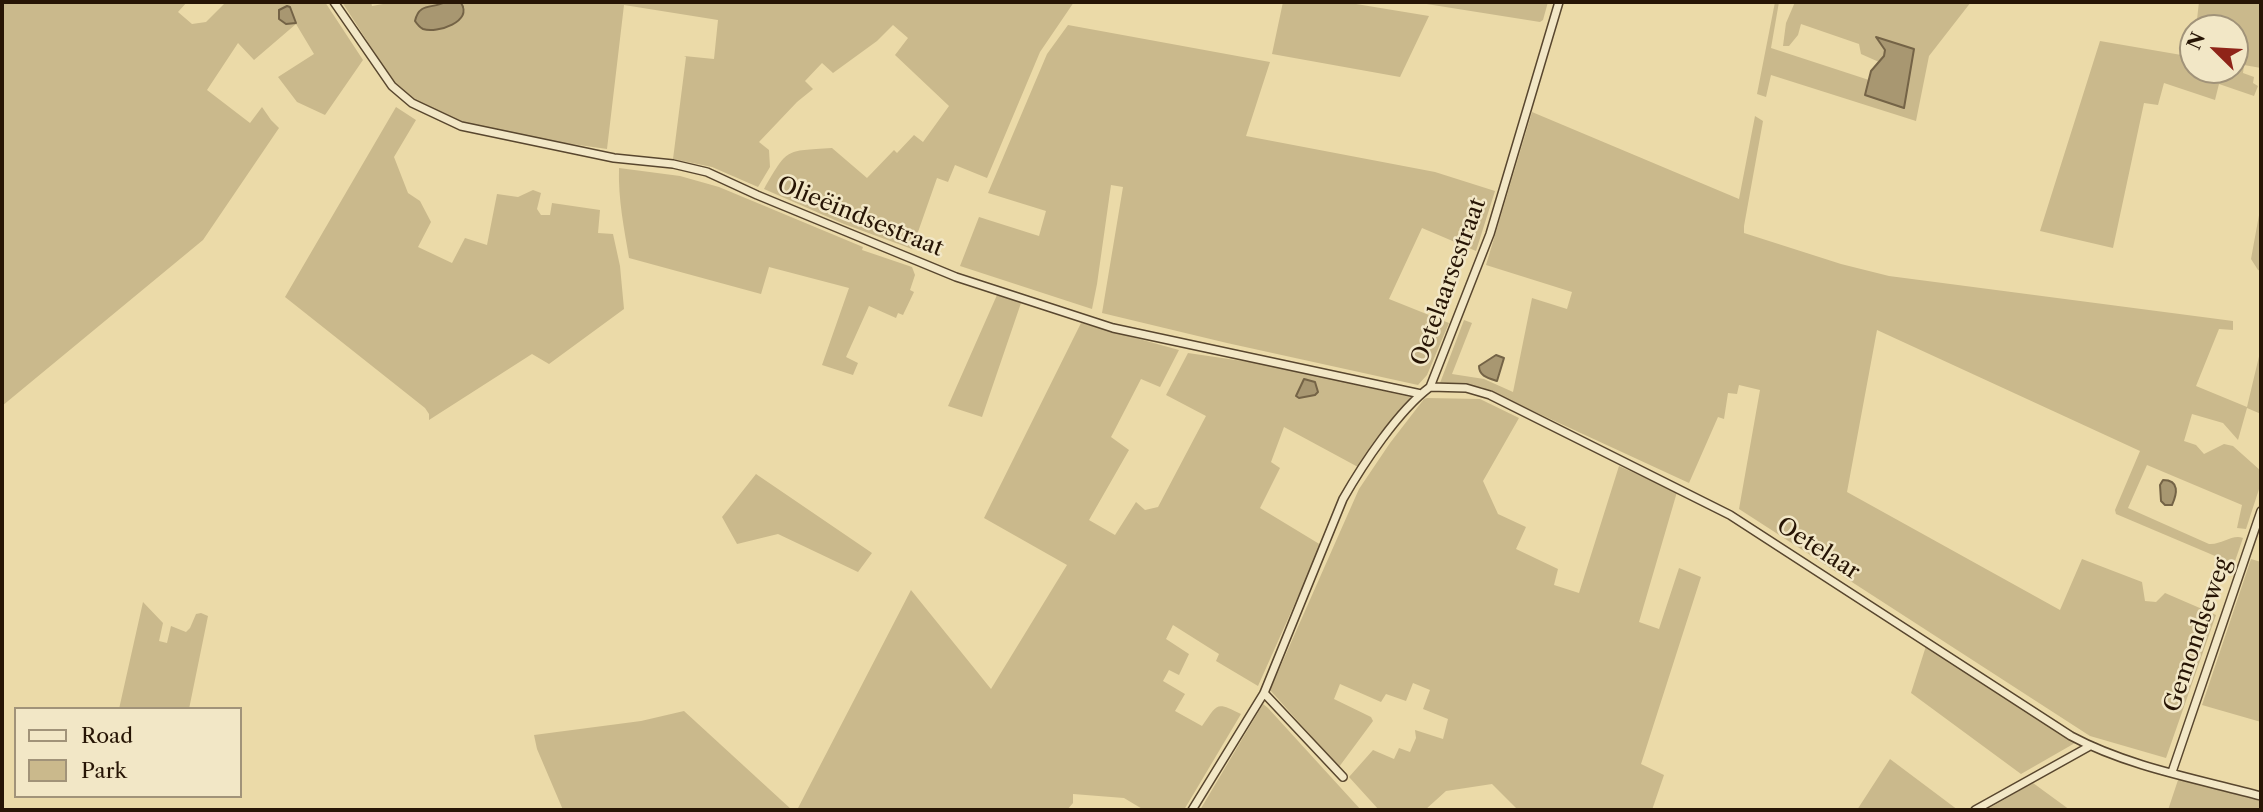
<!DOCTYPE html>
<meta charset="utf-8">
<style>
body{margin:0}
#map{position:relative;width:2263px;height:812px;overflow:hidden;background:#ebdaa8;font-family:"Libre Caslon Text",serif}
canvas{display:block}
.frame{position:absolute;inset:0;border:4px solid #271505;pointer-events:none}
.legend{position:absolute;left:14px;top:707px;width:228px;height:91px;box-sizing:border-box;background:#f2e7c6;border:2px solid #a19379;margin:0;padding:9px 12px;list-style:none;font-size:21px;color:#271505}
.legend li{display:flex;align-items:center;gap:14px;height:35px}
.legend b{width:35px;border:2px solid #a19379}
.north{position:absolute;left:2179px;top:14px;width:70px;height:70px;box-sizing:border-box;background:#f2e7c6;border:2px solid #a19379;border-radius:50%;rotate:294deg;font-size:19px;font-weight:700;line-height:28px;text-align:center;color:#271505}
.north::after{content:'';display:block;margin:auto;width:24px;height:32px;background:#8f2418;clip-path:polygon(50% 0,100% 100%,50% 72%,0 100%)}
</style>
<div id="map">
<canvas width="2263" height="812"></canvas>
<div class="frame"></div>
<ul class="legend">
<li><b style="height:9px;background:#f2e7c6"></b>Road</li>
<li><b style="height:19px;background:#cab98c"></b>Park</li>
</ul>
<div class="north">N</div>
</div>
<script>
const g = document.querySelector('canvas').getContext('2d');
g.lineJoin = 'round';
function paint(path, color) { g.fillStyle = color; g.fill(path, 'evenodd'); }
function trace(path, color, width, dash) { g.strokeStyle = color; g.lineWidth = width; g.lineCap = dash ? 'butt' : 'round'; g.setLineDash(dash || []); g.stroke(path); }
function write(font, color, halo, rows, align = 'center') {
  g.font = font + ' "Libre Caslon Text",serif'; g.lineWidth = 5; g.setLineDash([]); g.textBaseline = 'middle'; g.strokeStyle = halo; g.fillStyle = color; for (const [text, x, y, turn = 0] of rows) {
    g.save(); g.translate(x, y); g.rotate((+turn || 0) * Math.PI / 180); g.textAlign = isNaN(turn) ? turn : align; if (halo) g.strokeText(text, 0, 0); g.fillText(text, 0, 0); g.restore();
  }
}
paint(new Path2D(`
 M2 2H187L178 12 192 24 206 22 226 2H325L363 60 325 115 297 102 278 77 314 54 296 24 254 60 238 43 207 90 250 123 262 107 271 120 279 128 203 240 2 406Z
 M342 2H371L372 6 394 2H445L440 5H434L439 28 455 23 465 13V8L460 2H1074L1040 52 987 178 955 165 948 182 937 178 912 249 844 224 764 189C788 148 784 151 832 148L867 178 894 150 897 153 914 135 923 142 949 106 895 55 908 38 893 25 877 41 833 73 822 63 805 81 813 89 797 102 759 142 769 150 770 167 758 187 712 167 673 159 686 57 684 56 714 59 718 20 624 5 607 149 522 137 452 123 400 92Z
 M1283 2H1344L1429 16 1400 77 1272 54Z
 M1414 2H1548L1543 20 1540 22Z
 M1775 2H1779L1771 48 1869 80 1865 95 1903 108 1914 49 1876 38 1885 50 1884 56 1879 62 1861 54 1859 44 1801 24 1798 35 1789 46H1783L1786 23 1795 2H1971L1929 56 1916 121 1771 75 1766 97 1757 94Z
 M2199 2H2261V68L2244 65 2243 73 2254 77 2253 83 2258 86 2254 96 2219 84 2215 100 2164 83 2158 105 2144 103 2113 248 2040 231 2100 41 2193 57V70H2235V28H2196Z
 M1068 25 1270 62 1246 136 1435 172 1495 191 1476 251 1422 228 1389 299 1449 323 1427 375 1418 385 1227 343 1102 313 1123 187 1111 185 1097 284 1092 309 960 266 979 217 1039 236 1046 211 988 193 1047 54Z
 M396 107 416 120 394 157 408 193 420 201 431 222 418 247 452 263 465 238 487 245 497 194 518 197 533 190 541 193 537 209 541 215H550L552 203 600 210 598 233 613 234 620 266 624 309 549 364 532 354 429 420V414L425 408 285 297Z
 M1532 112 1739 199 1755 116 1763 121 1744 226V233L1841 264 1889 276 2233 321V330L2219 329 2196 386 2247 407 2261 348V414L2247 408 2238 440 2223 423 2192 414 2184 441 2196 445 2204 454 2224 444 2233 446 2261 471V483L2246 529 2237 528 2242 505 2147 465 2128 508 2209 544C2222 545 2232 534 2243 538L2234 564 2116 514 2115 510 2140 451 1877 330 1847 492 2060 610 2082 559 2142 582 2145 601 2156 602 2165 593 2216 615 2166 758 2090 736 1739 509 1760 390 1739 385 1737 394 1728 393 1724 419 1718 417 1689 483 1481 387 1448 386 1440 383 1464 320 1472 323 1452 374 1484 379 1513 392 1532 298 1567 309 1572 292 1486 265Z
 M619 168 680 176 719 187 863 247 862 250 912 267 915 275 910 290 914 292 903 315 898 313 896 318 869 306 846 357 858 363 853 375 822 365 849 288 769 267 761 294 629 258C624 228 618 199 619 168Z
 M2261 204V271L2258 270 2251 259Z
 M997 295 1021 303 982 417 948 406Z
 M1081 323 1179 350 1160 387 1141 379 1111 437 1129 450 1089 520 1115 535 1136 502 1145 510 1158 507 1206 416 1166 395 1188 353 1263 364 1410 397 1409 401 1358 467 1284 427 1271 462 1280 468 1260 508 1321 545 1258 686 1216 661 1219 654 1173 625 1166 639 1189 654 1179 675 1169 670 1163 681 1185 694 1175 711 1202 726C1218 704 1215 701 1241 714L1184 810H1144L1124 798 1073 794V803L1067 810H797L911 590 991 689 1067 565 984 518Z
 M1427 398 1480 399 1519 418 1483 481 1498 514 1526 527 1516 549 1558 569 1554 585 1579 593 1619 466 1677 492 1639 622 1659 629 1679 568 1701 577 1641 764 1664 775 1652 810H1518L1492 784 1446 791 1425 810H1379L1349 777 1373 750 1394 759 1399 748 1410 752 1416 738 1415 730 1443 739 1448 719 1423 709 1430 690 1413 683 1406 701 1386 694 1381 702 1340 684 1334 699 1371 717 1373 721 1339 767 1270 690 1359 489 1390 443 1424 399Z
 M756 474 872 553 858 572 778 534 737 544 722 517Z
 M2251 559 2261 562V722L2202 705Z
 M143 602 163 623 159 641 167 643 171 626 186 632 190 628 196 614 201 613 208 616 189 709H119Z
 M1926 646 2075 743 2021 774 1911 693Z
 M1263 704 1268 708 1361 810H1200Z
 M684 711 792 810H563L537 749 534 735 641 721Z
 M1890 759 1958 810H1857Z
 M2179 777 2261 800V810H2168Z
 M2033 783 2070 810H1986Z`), '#cab98c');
const water = new Path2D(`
 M445 2 461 3C474 21 437 34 423 29 419 27 417 24 415 21 419 2 433 9 445 2Z
 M287 6 290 7 296 23 286 24 279 19V10Z
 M1876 37 1914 49 1904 108 1865 95 1871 71 1884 56 1885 50Z
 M1496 355 1504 358 1497 381C1488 378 1479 376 1479 366Z
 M1304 379 1315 382 1318 392 1315 395 1299 398 1296 396Z
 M2163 480C2180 480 2177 494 2172 505H2165L2161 501 2160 485Z`);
paint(water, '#a89771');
trace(water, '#746346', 2);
const street = new Path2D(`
 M334 2 392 86 412 103 461 126 614 158 673 164 707 172 757 195 956 277 1113 328 1421 394
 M1430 387 1466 388 1490 395 1730 515 2071 736C2129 767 2198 779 2261 796
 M1264 693 1343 777
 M2172 772 2261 511
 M1192 810 1264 693 1343 499C1363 464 1398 411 1430 387L1490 234 1559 2
 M1975 810 2090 746`);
trace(street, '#58462e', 10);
trace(street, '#f2e7c6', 7);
write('23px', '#271505', '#f2e7c6', [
 ["Olieëindsestraat",860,217,22],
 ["Oetelaarsestraat",1449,282,-70],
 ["Oetelaar",1818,549,33],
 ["Gemondseweg",2198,635,-71]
]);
</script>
